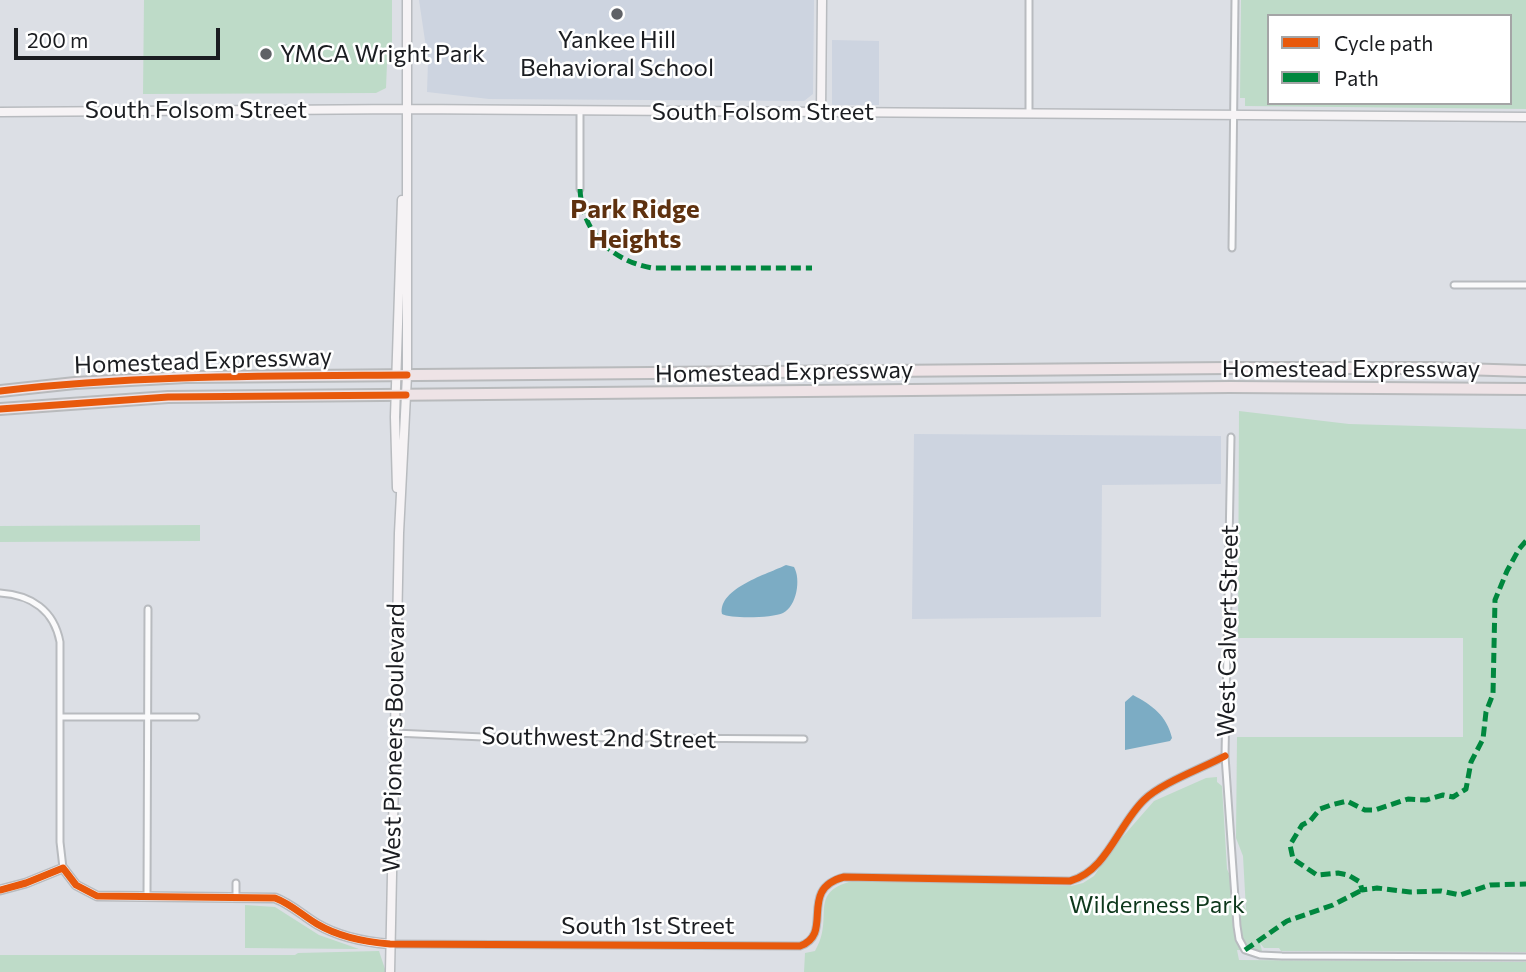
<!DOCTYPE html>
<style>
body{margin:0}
#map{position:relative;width:1526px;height:972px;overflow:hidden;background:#dcdfe5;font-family:Commissioner,sans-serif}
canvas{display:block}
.legend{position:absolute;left:1267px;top:14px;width:245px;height:91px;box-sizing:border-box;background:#fff;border:2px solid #a4a5a6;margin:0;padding:9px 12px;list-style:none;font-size:21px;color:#1b1d21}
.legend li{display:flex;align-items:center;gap:14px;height:35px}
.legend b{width:35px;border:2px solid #a4a5a6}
.scale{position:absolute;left:14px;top:28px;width:206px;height:32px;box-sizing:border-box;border:4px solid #1b1d21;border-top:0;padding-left:9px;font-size:21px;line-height:24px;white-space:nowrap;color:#1b1d21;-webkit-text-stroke:5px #fff;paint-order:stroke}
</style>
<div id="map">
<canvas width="1526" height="972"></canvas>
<ul class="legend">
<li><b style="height:9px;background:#e8590c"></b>Cycle path</li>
<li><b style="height:9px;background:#00873e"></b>Path</li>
</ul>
<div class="scale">200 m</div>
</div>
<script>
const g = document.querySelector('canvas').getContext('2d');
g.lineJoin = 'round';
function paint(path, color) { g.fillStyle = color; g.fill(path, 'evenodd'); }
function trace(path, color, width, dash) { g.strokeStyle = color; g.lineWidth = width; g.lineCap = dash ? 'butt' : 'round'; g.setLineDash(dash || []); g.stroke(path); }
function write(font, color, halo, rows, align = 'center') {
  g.font = font + ' Commissioner,sans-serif'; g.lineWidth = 5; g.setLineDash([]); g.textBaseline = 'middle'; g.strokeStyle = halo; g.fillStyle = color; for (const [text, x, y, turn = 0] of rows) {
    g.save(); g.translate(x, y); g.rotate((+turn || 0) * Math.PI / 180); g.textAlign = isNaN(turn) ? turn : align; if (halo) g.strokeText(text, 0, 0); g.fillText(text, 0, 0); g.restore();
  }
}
paint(new Path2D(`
 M419 0H814L813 94 804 101 489 99 427 92 428 61Z
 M832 40 879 41V105H832Z
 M914 434 1221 436V484L1102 485 1101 617 912 619Z`), '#cdd4e0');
paint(new Path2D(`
 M144 0H392V46L387 63 386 88 376 93 143 94Z
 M1241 0H1526V109L1245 106V98H1240ZM1269 16H1510V103H1269Z
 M1239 411 1349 424 1526 429V952L1281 951 1279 948H1264L1260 943 1262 951 1237 950 1239 960 1526 962V972H804L805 953 815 951C836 916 805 892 856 880L1071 886 1083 883 1094 876 1112 849 1154 801 1206 778 1217 777V782L1222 786 1227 869 1246 910 1243 856 1236 838 1237 737H1463V638H1238Z
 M200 525V541L0 542V526Z
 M245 905 275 907 319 935 359 949 245 948Z
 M379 951 386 972H0V955H295L298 953Z`), '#bedbc8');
paint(new Path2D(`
 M786 565 794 567C801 579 797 606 783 613 773 618 731 619 722 614 718 588 768 574 786 565Z
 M1133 695C1152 705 1167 716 1172 738L1170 741 1125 750V702Z`), '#7cacc4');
const street = new Path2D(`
 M1029 113V0
 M580 189V111
 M1232 248 1235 0
 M1454 285H1526
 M1231 437 1225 756 1237 926 1239 939 1245 950 1260 955 1282 956 1526 957
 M0 593C31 595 54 610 60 642V842L63 868
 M60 717H196
 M395 733 483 737 804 739
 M236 896V883
 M147 897 148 609
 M390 944 800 946C835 934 797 889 844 877L1070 881C1107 871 1118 825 1144 800 1161 783 1203 768 1225 756`);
const secondary = new Path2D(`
 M0 112 407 109 1526 117
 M821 112 822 0
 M397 488 395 417 402 200
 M0 890 26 883 63 868 76 885 97 896 275 898C291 904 302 915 317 924 339 937 365 942 390 944
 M390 972 399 533 407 375V0`);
const highway = new Path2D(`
 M0 391 75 383 186 377 1230 368H1429L1526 371
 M0 409 168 397 1230 387 1526 389`);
trace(street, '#b8bbbf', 9);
trace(secondary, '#b8bbbf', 11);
trace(highway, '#b8babc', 14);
trace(street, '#fafafb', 5);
trace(secondary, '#f6f3f5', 8);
trace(highway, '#eee3e6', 10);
trace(new Path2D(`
 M580 189C582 232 610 260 652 268H812
 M1526 541 1519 549 1507 571 1495 600 1493 694 1486 712 1483 739 1471 762 1466 789 1453 797 1443 795 1426 800 1408 799 1375 810H1365L1347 801 1331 805 1320 809 1310 821 1302 825 1290 845 1293 859 1317 875 1338 873 1348 875 1360 882 1362 890 1377 888 1410 892 1441 891 1460 895 1490 885 1526 884
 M1245 950 1287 921 1333 905 1362 890`), '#00873e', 5, [10, 5]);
trace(new Path2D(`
 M0 391C135 375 271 376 407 375
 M0 409 168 397 406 395
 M0 890 26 883 63 868 76 885 97 896 275 898C291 904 302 915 317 924 339 937 365 942 390 944L800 946C835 934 797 889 844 877L1070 881C1107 871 1118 825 1144 800 1161 783 1203 768 1225 756`), '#e8590c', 7);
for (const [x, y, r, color] of [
 [617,14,7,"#5f6166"],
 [266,54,7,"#5f6166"]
]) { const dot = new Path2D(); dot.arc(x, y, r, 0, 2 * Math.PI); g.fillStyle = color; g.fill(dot); trace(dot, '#fff', 2.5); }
write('24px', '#1b1d21', '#fff', [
 ["Yankee Hill",617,40],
 ["Behavioral School",617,68],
 ["YMCA Wright Park",280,54,"left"]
]);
write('24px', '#1b1d21', '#fff', [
 ["South Folsom Street",196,110],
 ["South Folsom Street",763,112],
 ["Homestead Expressway",203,361,-2],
 ["Homestead Expressway",1351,369],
 ["Homestead Expressway",784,372,-1],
 ["West Calvert Street",1228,631,-89],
 ["West Pioneers Boulevard",394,738,-89],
 ["Southwest 2nd Street",599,738,1],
 ["South 1st Street",648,926]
]);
write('24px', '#0e381c', '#fff', [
 ["Wilderness Park",1157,905]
]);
write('bold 26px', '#5e310f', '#fff', [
 ["Park Ridge",635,209],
 ["Heights",635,239]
]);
</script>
